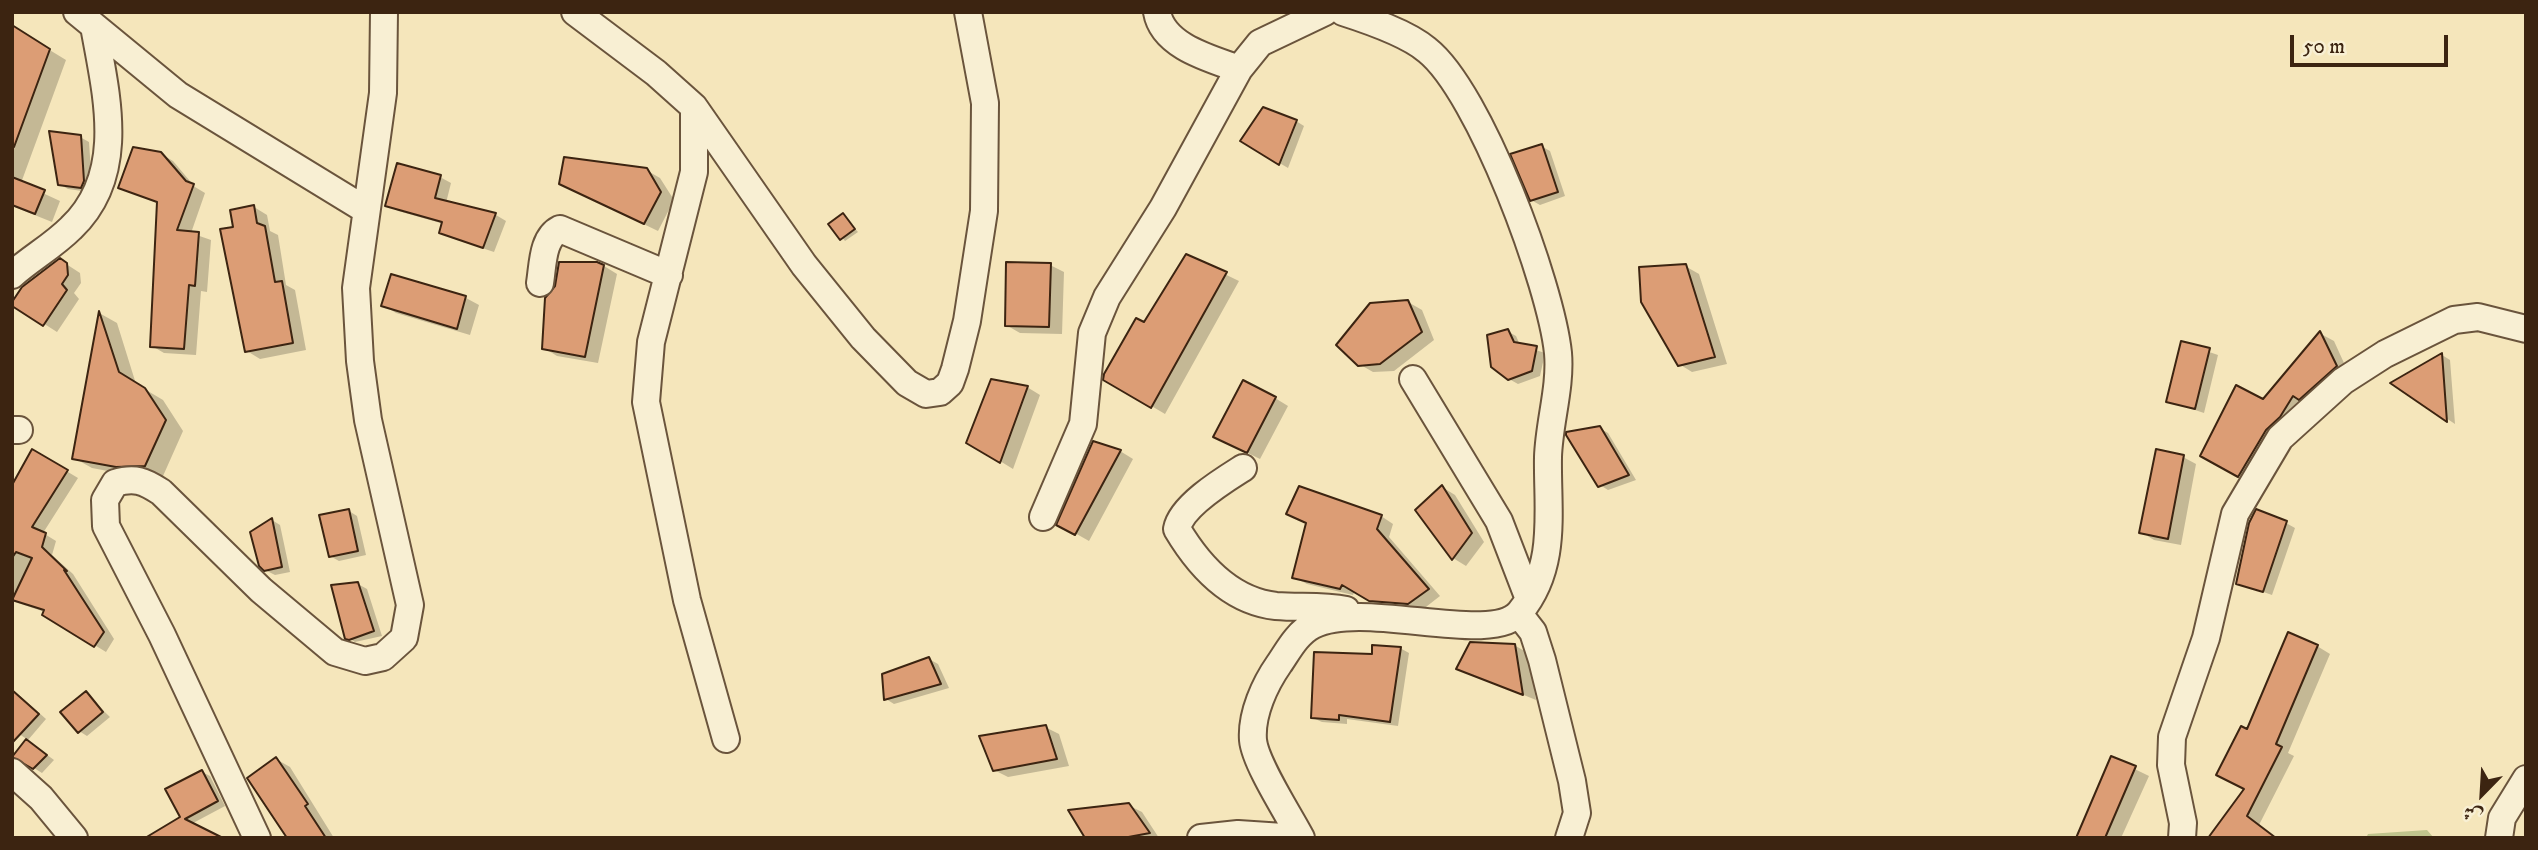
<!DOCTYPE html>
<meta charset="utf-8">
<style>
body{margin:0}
#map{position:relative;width:2538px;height:850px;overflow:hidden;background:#f5e6bb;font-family:"IM FELL DW Pica",Amiri,serif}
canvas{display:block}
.frame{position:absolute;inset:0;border:14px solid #3c2411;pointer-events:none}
.north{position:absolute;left:2447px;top:759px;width:70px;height:70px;-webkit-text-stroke:5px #f8efd3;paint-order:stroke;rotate:204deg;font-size:19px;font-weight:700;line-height:28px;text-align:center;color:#3c2411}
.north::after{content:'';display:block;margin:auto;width:24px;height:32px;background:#3c2411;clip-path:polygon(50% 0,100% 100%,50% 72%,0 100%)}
.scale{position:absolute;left:2290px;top:35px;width:158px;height:32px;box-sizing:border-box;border:4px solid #3c2411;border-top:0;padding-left:9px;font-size:21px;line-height:24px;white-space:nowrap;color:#3c2411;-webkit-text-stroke:5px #f8efd3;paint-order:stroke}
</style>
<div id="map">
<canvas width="2538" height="850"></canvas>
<div class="frame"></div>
<div class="north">ش</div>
<div class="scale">50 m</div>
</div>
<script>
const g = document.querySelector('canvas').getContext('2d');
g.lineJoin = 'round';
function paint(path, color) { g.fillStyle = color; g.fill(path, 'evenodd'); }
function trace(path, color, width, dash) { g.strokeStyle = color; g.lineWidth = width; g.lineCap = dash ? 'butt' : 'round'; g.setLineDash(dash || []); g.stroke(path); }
paint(new Path2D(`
 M2427 830 2434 838H2366L2368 834Z`), '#c0c48d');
paint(new Path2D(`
 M12 27 66 60 21 183 60 201 52 222 12 206Z
 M1296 121 1304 126 1288 168 1242 141Z
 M80 137 89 142 92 187 89 192 68 189 59 184Z
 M1541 146 1550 151 1565 196 1540 205 1531 200Z
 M161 154 173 161 195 187 205 193 191 233 211 240 207 292 201 291 196 355 164 353 152 346 159 204 120 187Z
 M646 170 660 178 674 200 658 231 575 191Z
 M440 177 451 183 446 203 496 215 506 221 494 252 452 238 441 232 444 224 398 211 387 205Z
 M254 207 267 215 270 231 278 235 286 285 295 290 306 350 260 359 247 351 235 228Z
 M843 215 858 232 845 241 831 224Z
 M1187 256 1239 281 1165 414 1106 379Z
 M60 260 80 273 81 283 74 293 79 299 57 332 13 304Z
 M1050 265 1064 272 1062 334 1020 333 1006 325Z
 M604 266 617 274 598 363 557 356 544 348Z
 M1685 266 1699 274 1727 364 1692 372 1679 364Z
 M392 276 466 298 479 305 470 335 396 313 383 305Z
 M1408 302 1422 310 1434 340 1394 371 1373 372 1359 364Z
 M101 314 117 323 136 384 163 400 183 431 163 476H134L92 468 74 458Z
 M1507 331 1516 336 1520 345 1545 353 1540 376 1518 384 1509 379Z
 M2321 334 2334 341 2349 374 2252 483 2203 456 2263 401Z
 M2183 343 2218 355 2204 413 2168 401Z
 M2442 355 2450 360 2455 424 2393 383Z
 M1027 387 1040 395 1013 469 969 442Z
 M1275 398 1288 406 1260 459 1215 437Z
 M1599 428 1608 433 1636 480 1608 490 1600 485Z
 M33 451 78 478 43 533 56 541 52 555 73 574 114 639 106 652 44 614 45 612 12 601V489Z
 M1120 451 1133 459 1089 541 1059 524Z
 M2183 457 2196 464 2181 545 2154 540 2141 532Z
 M1442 487 1455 495 1484 542 1466 566 1453 558Z
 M349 511 357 516 366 555 339 561 330 556Z
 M1381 516 1393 524 1389 537 1440 596 1422 610 1383 608 1355 591 1353 595 1307 584 1294 577Z
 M272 520 280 525 290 572 275 575 265 570Z
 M2286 523 2295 528 2272 595 2238 583Z
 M358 584 367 589 382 636 355 642 347 637Z
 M1514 645 1528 653 1536 700 1458 668Z
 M2317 646 2330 654 2288 753 2294 756 2259 825 2276 838H2210L2246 790 2247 732Z
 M1400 648 1409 653 1398 726 1347 719V724L1322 722 1313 718 1373 656Z
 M929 659 938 664 949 688 894 704 886 699Z
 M12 689 46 719 28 740 12 729Z
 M86 694 110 717 87 736 79 731Z
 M1045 727 1059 734 1069 766 1008 777 994 770Z
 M35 746 54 760 42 773 34 768Z
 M2112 758 2149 776 2121 838H2078Z
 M276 759 290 767 334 838H289Z
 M202 772 210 776 225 806 165 838 183 818Z
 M1128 805 1142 812 1159 838H1087Z`), '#0003');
const building = new Path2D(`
 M12 25 50 49 14 147 12 146Z
 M1263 107 1297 120 1279 165 1240 141Z
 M49 131 81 135 84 181 81 188 58 185Z
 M1542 144 1558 192 1530 201 1510 154Z
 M133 147 161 152 186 181 194 184 177 230 199 232 195 286 189 285 184 349 150 347 157 202 118 188Z
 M564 157 647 168 661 192 644 224 559 184Z
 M397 163 441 175 435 198 496 213 483 248 439 233 442 222 385 206Z
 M12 177 45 190 35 214 12 205Z
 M254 205 257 223 265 226 275 282 282 281 293 343 245 352 220 229 233 227 230 210Z
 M843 213 855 229 840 240 828 224Z
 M1186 254 1227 272 1151 408 1103 380 1104 374 1136 318 1144 322Z
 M60 258 67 263 68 275 62 284 67 290 43 326 12 306V302L22 287Z
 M559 262H597L604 265 585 357 542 349 545 298 555 286Z
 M1006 262 1051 263 1049 327 1005 326Z
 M1686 264 1715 357 1678 366 1641 302 1639 267Z
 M391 274 466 296 457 329 381 306Z
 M1408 300 1422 332 1380 364 1358 366 1336 345 1370 303Z
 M99 311 119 372 145 388 166 420 145 466 116 467 72 459Z
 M1508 329 1514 342 1537 346 1532 371 1508 380 1491 367 1487 335Z
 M2320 331 2337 366 2299 400 2293 396 2280 417 2266 430 2238 477 2200 456 2236 385 2263 399Z
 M2181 341 2210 348 2195 409 2166 402Z
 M2442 353 2447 422 2390 383Z
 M991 379 1028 386 1000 463 966 443Z
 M1243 380 1276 397 1247 453 1213 437Z
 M1600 426 1629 475 1598 487 1566 435V432Z
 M1093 441 1121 450 1075 535 1056 525Z
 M32 449 68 470 32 527 46 533 42 547 67 571 64 570 104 632 94 647 42 615 44 610 12 600 32 558 16 552 12 558V485Z
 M2156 449 2184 455 2168 539 2139 533Z
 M1442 485 1472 533 1452 560 1415 510Z
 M1299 486 1382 515 1377 529 1429 589 1408 604 1369 601 1342 585 1340 589 1292 578 1306 523 1286 514Z
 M349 509 358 551 329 557 319 515Z
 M2256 509 2287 521 2263 592 2236 584 2249 523Z
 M272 518 282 567 264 571 259 566 250 532Z
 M358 582 374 631 349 640 345 639 331 585Z
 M2288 632 2318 645 2276 744 2282 747 2247 816 2276 838H2208L2244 789 2216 775 2241 726 2247 729Z
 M1470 642 1515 644 1523 695 1456 669Z
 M1372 645 1401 647 1390 722 1339 715V720L1311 718 1314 652 1372 654Z
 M929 657 941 684 884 700 882 674Z
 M12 690 39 714 12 743Z
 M86 691 103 712 78 733 60 712Z
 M1046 725 1057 759 993 771 979 736Z
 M26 739 47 755 33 769 12 757Z
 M2111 756 2136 766 2105 838H2076Z
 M276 757 308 804 305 806 326 838H287L247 778Z
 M202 770 218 801 185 819 223 838H145L180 817 165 789Z
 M1129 803 1150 833 1123 838H1085L1068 810Z`);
paint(building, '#dc9d75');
trace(building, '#3c2411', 2);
const minor = new Path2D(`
 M77 12 178 95 366 210
 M575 12 656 73 694 107 804 265 863 338 907 383 926 394 940 392 950 383 955 369 967 321 984 211 985 103 968 12
 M1157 12C1163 47 1212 59 1239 69
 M694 107V172L651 342 646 402 687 600 726 739
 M12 275C31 258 53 246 71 228 128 174 106 94 94 26
 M540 283C543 265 542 238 560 229L669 275
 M1413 379 1499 521 1529 599
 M12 430H19
 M1243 468C1224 480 1181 506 1177 529 1199 566 1231 601 1276 606 1299 608 1322 605 1346 610
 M1043 517 1083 424 1092 333 1107 297 1163 208 1239 69 1260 43 1325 12
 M1519 614 1533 632 1542 660 1572 781 1577 813 1569 838
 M12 772 41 798 74 838
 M257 838 162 635 106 526 105 500 115 483C135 477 144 481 161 492L261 590 335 652 365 661 383 657 404 638 410 605 368 420 360 361 356 288 383 93 384 12
 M1201 838 1238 834 1298 838
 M1301 838C1289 815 1255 763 1253 740 1251 714 1265 684 1279 664 1288 651 1297 633 1313 625 1364 599 1492 647 1520 612 1558 566 1547 511 1548 457 1549 423 1561 387 1558 353 1551 285 1480 92 1427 50 1407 33 1368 20 1343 12
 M2182 838 2183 823 2171 765 2172 737 2206 638 2235 514 2280 438 2343 381 2385 354 2454 320 2478 317 2526 329
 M2499 838 2502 818 2526 779`);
trace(minor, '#6a543c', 30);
trace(minor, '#f8efd3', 26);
</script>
